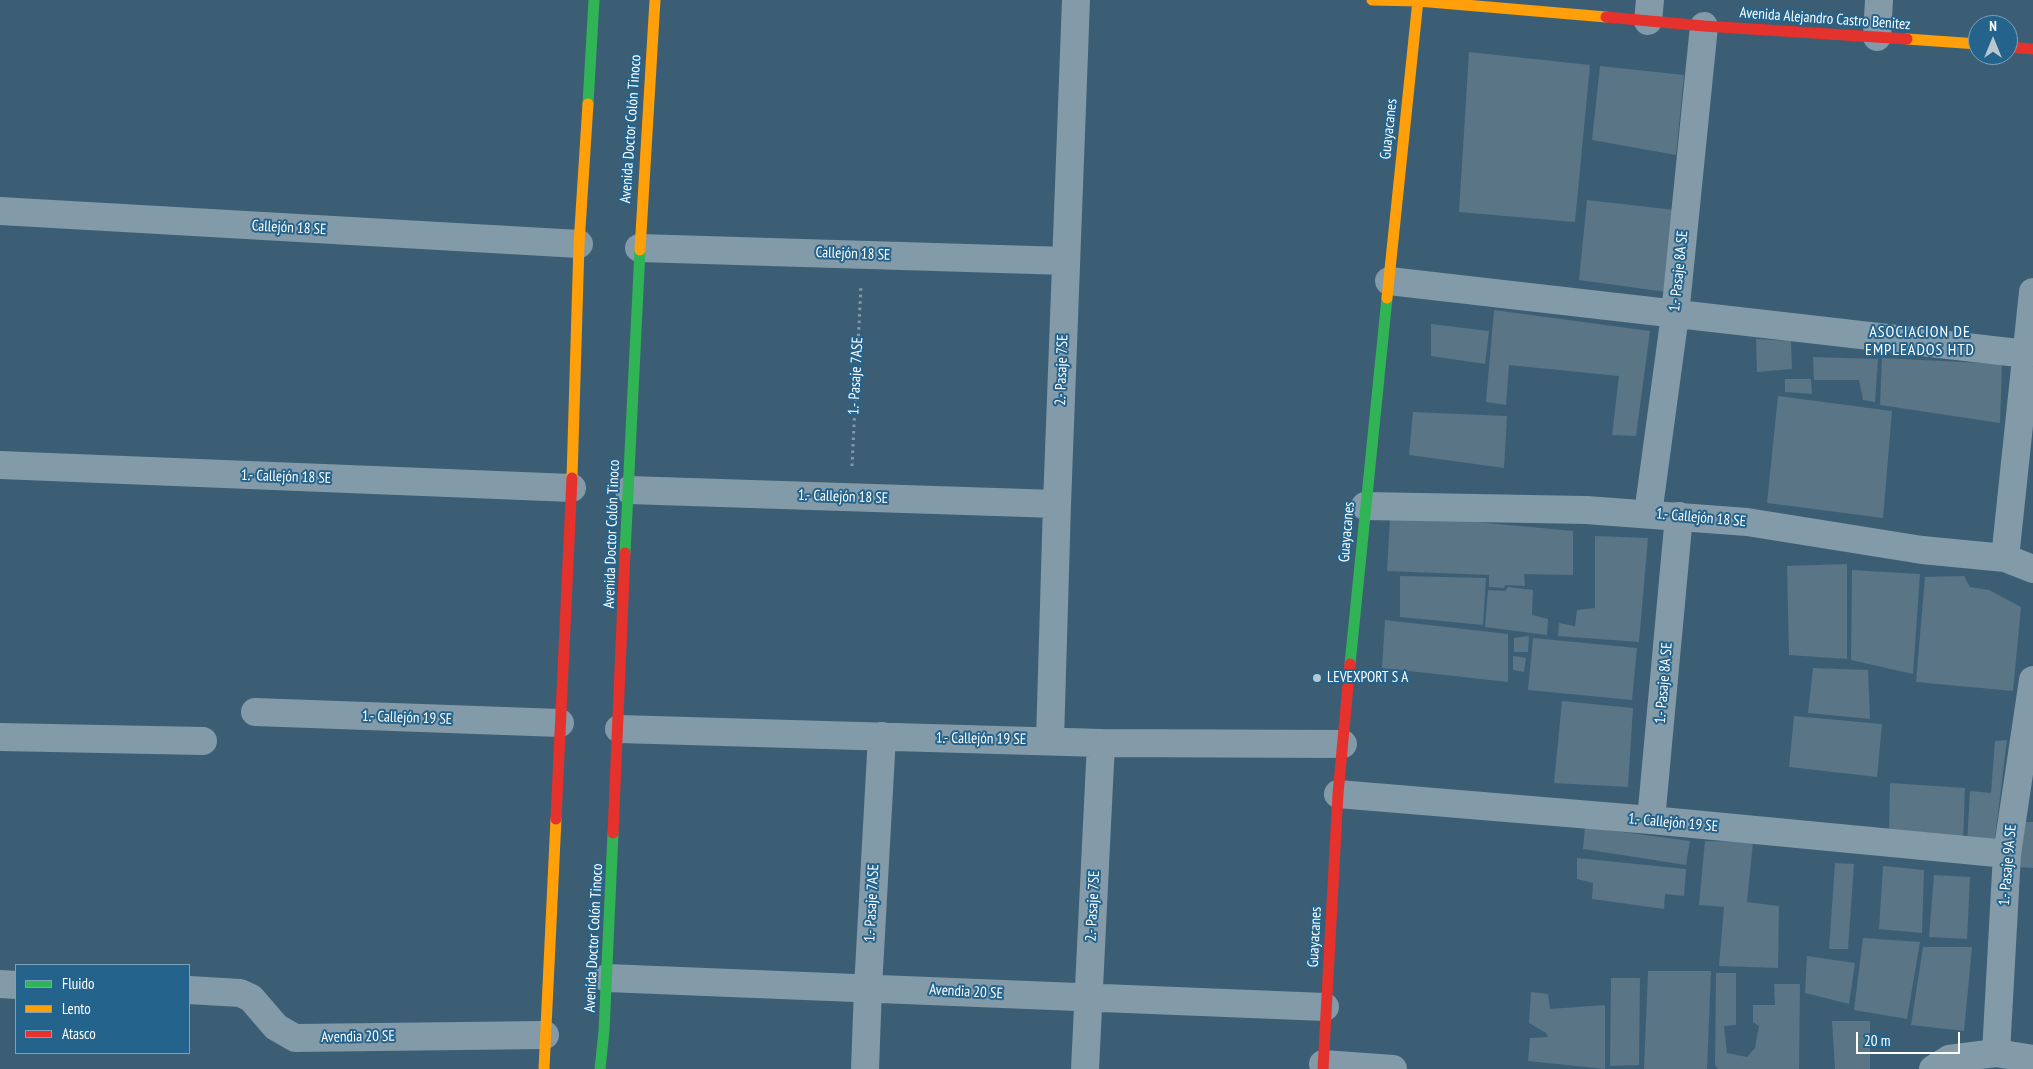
<!DOCTYPE html>
<meta charset="utf-8">
<style>
body{margin:0}
#map{position:relative;width:2033px;height:1069px;overflow:hidden;background:#3c5e74;font-family:"PT Sans Narrow",sans-serif}
canvas{display:block}
.legend{position:absolute;left:15px;top:964px;width:175px;height:90px;box-sizing:border-box;background:#24638c;border:1px solid #7ca1ba;margin:0;padding:6px 9px;list-style:none;font-size:15px;color:#fff}
.legend li{display:flex;align-items:center;gap:10px;height:25px}
.legend b{width:25px;border:1px solid #7ca1ba}
.north{position:absolute;left:1968px;top:15px;width:50px;height:50px;box-sizing:border-box;background:#24638c;border:1px solid #7ca1ba;border-radius:50%;rotate:0deg;font-size:14px;font-weight:700;line-height:20px;text-align:center;color:#fff}
.north::after{content:'';display:block;margin:auto;width:18px;height:22px;background:#bbc7ce;clip-path:polygon(50% 0,100% 100%,50% 72%,0 100%)}
.scale{position:absolute;left:1856px;top:1032px;width:104px;height:22px;box-sizing:border-box;border:2px solid #fff;border-top:0;padding-left:6px;font-size:15px;line-height:18px;white-space:nowrap;color:#fff;-webkit-text-stroke:4px #24638c;paint-order:stroke}
</style>
<div id="map">
<canvas width="2033" height="1069"></canvas>
<ul class="legend">
<li><b style="height:6px;background:#30b455"></b>Fluido</li>
<li><b style="height:6px;background:#ff9f0a"></b>Lento</li>
<li><b style="height:6px;background:#e5322d"></b>Atasco</li>
</ul>
<div class="north">N</div>
<div class="scale">20 m</div>
</div>
<script>
const g = document.querySelector('canvas').getContext('2d');
g.lineJoin = 'round';
function paint(path, color) { g.fillStyle = color; g.fill(path, 'evenodd'); }
function trace(path, color, width, dash) { g.strokeStyle = color; g.lineWidth = width; g.lineCap = dash ? 'butt' : 'round'; g.setLineDash(dash || []); g.stroke(path); }
function write(font, color, halo, rows, align = 'center') {
  g.font = font + ' "PT Sans Narrow",sans-serif'; g.lineWidth = 4; g.setLineDash([]); g.textBaseline = 'middle'; g.strokeStyle = halo; g.fillStyle = color; for (const [text, x, y, turn = 0] of rows) {
    g.save(); g.translate(x, y); g.rotate((+turn || 0) * Math.PI / 180); g.textAlign = isNaN(turn) ? turn : align; if (halo) g.strokeText(text, 0, 0); g.fillText(text, 0, 0); g.restore();
  }
}
paint(new Path2D(`
 M1469 52 1590 65 1575 222 1459 212Z
 M1600 66 1684 75 1676 155 1592 140Z
 M1587 200 1675 210 1666 292 1579 280Z
 M1494 310 1650 331 1636 436 1612 435 1619 376 1509 365 1506 405 1486 402Z
 M1431 324 1489 331 1485 364 1431 356Z
 M1756 339 1791 341 1792 369 1757 372Z
 M1813 357 1878 359 1875 402 1863 400 1859 380H1814Z
 M1882 358 2002 364 2000 423 1880 405Z
 M1785 379H1811L1812 394 1785 392Z
 M1778 396 1892 411 1883 518 1767 503Z
 M1413 412 1507 416 1504 468 1409 455Z
 M1392 514 1573 531V575L1524 574 1525 586 1506 585 1503 588 1489 587V575L1387 571 1390 518Z
 M1595 536 1648 538 1639 642 1558 636 1559 623 1575 626 1577 610 1595 608Z
 M1847 564V659L1789 655 1787 566Z
 M1852 570 1920 574 1913 674 1851 660Z
 M1400 576 1486 578 1483 625 1400 617Z
 M1964 576 1970 587 1989 590 2021 607 2013 691 1916 682 1925 577Z
 M1508 587 1533 590 1532 615 1548 619 1547 635 1485 627 1488 590 1505 591Z
 M1385 620 1508 634V682L1382 668Z
 M1529 636 1528 652H1514V638Z
 M1533 638 1637 648 1632 700 1528 690Z
 M1513 656 1526 658 1524 672 1513 670Z
 M1813 668 1868 670 1870 719 1808 713Z
 M1562 701 1633 708 1628 787 1554 783Z
 M1794 716 1882 724 1877 777 1789 767Z
 M2007 740 1994 846 1967 842 1970 791 1991 793 1995 741Z
 M1890 783 1965 788 1963 843 1889 835Z
 M2019 822H2033V868L2016 867Z
 M1585 827 1690 841 1686 865 1583 849Z
 M1705 841 1753 842 1747 902 1779 906 1778 968 1719 966 1724 907 1699 905Z
 M1577 858 1686 869 1684 896 1665 894 1664 909 1592 899 1593 883 1577 879Z
 M1835 863 1854 864 1848 949H1829Z
 M1883 866 1924 870 1922 933 1879 929Z
 M1934 875 1970 877 1967 939 1929 937Z
 M1863 938 1920 942 1907 1019 1854 1010Z
 M1923 947H1972L1964 1031 1911 1025Z
 M1807 956 1855 963 1849 1004 1805 993Z
 M1648 971H1711L1707 1069H1644Z
 M1716 973H1736V1025L1724 1026 1727 1053 1747 1057 1755 1048 1759 1026 1753 1022V1005H1775L1774 984H1800L1799 1069H1718L1715 1065Z
 M1611 978H1640L1639 1065 1610 1066Z
 M1531 992 1548 994 1550 1009 1605 1005V1069L1528 1061 1530 1038 1548 1037 1546 1033 1529 1023Z
 M1832 1021H1870V1069H1835Z`), '#597586');
trace(new Path2D(`
 M852 466 861 285`), '#839aa8', 3, [2.5, 4]);
trace(new Path2D(`
 M1648 21 1650 0
 M1877 37 1879 0
 M0 211 579 244
 M639 248 1066 261
 M1389 281 2027 354
 M0 465 572 488
 M629 490 1057 504
 M1365 506 1586 510 1747 522 1922 550 2005 558 2033 569
 M1648 514 1675 315 1704 26
 M2005 558 2033 292
 M255 712 560 723
 M619 729 1101 743 1343 744
 M0 737 203 741
 M1050 740 1057 504 1076 0
 M1338 794 1651 820 2007 854
 M1651 820 1679 516
 M607 978 1325 1007
 M0 984 16 985
 M189 990 240 993 251 998 276 1027 295 1038 545 1035
 M1996 1053 2007 854 2033 680
 M1323 1064 1393 1069
 M865 1069 868 988 882 736
 M1085 1069 1101 743
 M1933 1069 1949 1059 1996 1053 2033 1059`), '#839aa8', 28);
trace(new Path2D(`
 M588 104 594 0
 M625 553 640 250
 M1350 664 1387 298
 M600 1069 604 1031 613 833`), '#30b455', 11);
trace(new Path2D(`
 M1372 0 1418 1 1606 17
 M1907 39 1978 44
 M640 250 655 0
 M1387 298 1418 0
 M572 478 579 244 588 104
 M544 1069 556 819`), '#ff9f0a', 11);
trace(new Path2D(`
 M1606 17 1704 26 1907 39
 M2008 47 2033 49
 M556 819 572 478
 M613 833 625 553
 M1323 1069 1338 794 1350 664`), '#e5322d', 11);
for (const [x, y, r, color] of [
 [1317,678,5,"#bbc7ce"]
]) { const dot = new Path2D(); dot.arc(x, y, r, 0, 2 * Math.PI); g.fillStyle = color; g.fill(dot); trace(dot, '#24638c', 2); }
write('15px', '#fff', '#24638c', [
 ["Avenida Alejandro Castro Benitez",1825,19,4],
 ["Avenida Doctor Colón Tinoco",631,129,-86],
 ["Guayacanes",1389,129,-84],
 ["Callejón 18 SE",289,228,3],
 ["Callejón 18 SE",853,254,2],
 ["1.- Pasaje 8A SE",1679,271,-84],
 ["2.- Pasaje 7SE",1062,370,-88],
 ["1.- Pasaje 7ASE",856,376,-87],
 ["1.- Callejón 18 SE",286,477,2],
 ["1.- Callejón 18 SE",843,497,2],
 ["1.- Callejón 18 SE",1701,518,5],
 ["Guayacanes",1347,532,-85],
 ["Avenida Doctor Colón Tinoco",612,534,-88],
 ["1.- Pasaje 8A SE",1664,683,-85],
 ["1.- Callejón 19 SE",407,718,2],
 ["1.- Callejón 19 SE",981,739,1],
 ["1.- Callejón 19 SE",1673,823,5],
 ["1.- Pasaje 9A SE",2008,865,-85],
 ["1.- Pasaje 7ASE",872,903,-87],
 ["2.- Pasaje 7SE",1093,906,-87],
 ["Guayacanes",1315,937,-87],
 ["Avenida Doctor Colón Tinoco",594,938,-87],
 ["Avendia 20 SE",966,992,3],
 ["Avendia 20 SE",358,1037,-1]
]);
write('15px', '#fff', '#24638c', [
 ["LEVEXPORT S A",1327,678]
], 'left');
g.letterSpacing = '1px';
write('16px', '#fff', '#24638c', [
 ["ASOCIACION DE",1920,332],
 ["EMPLEADOS HTD",1920,350]
]);
g.letterSpacing = '0px';
</script>
